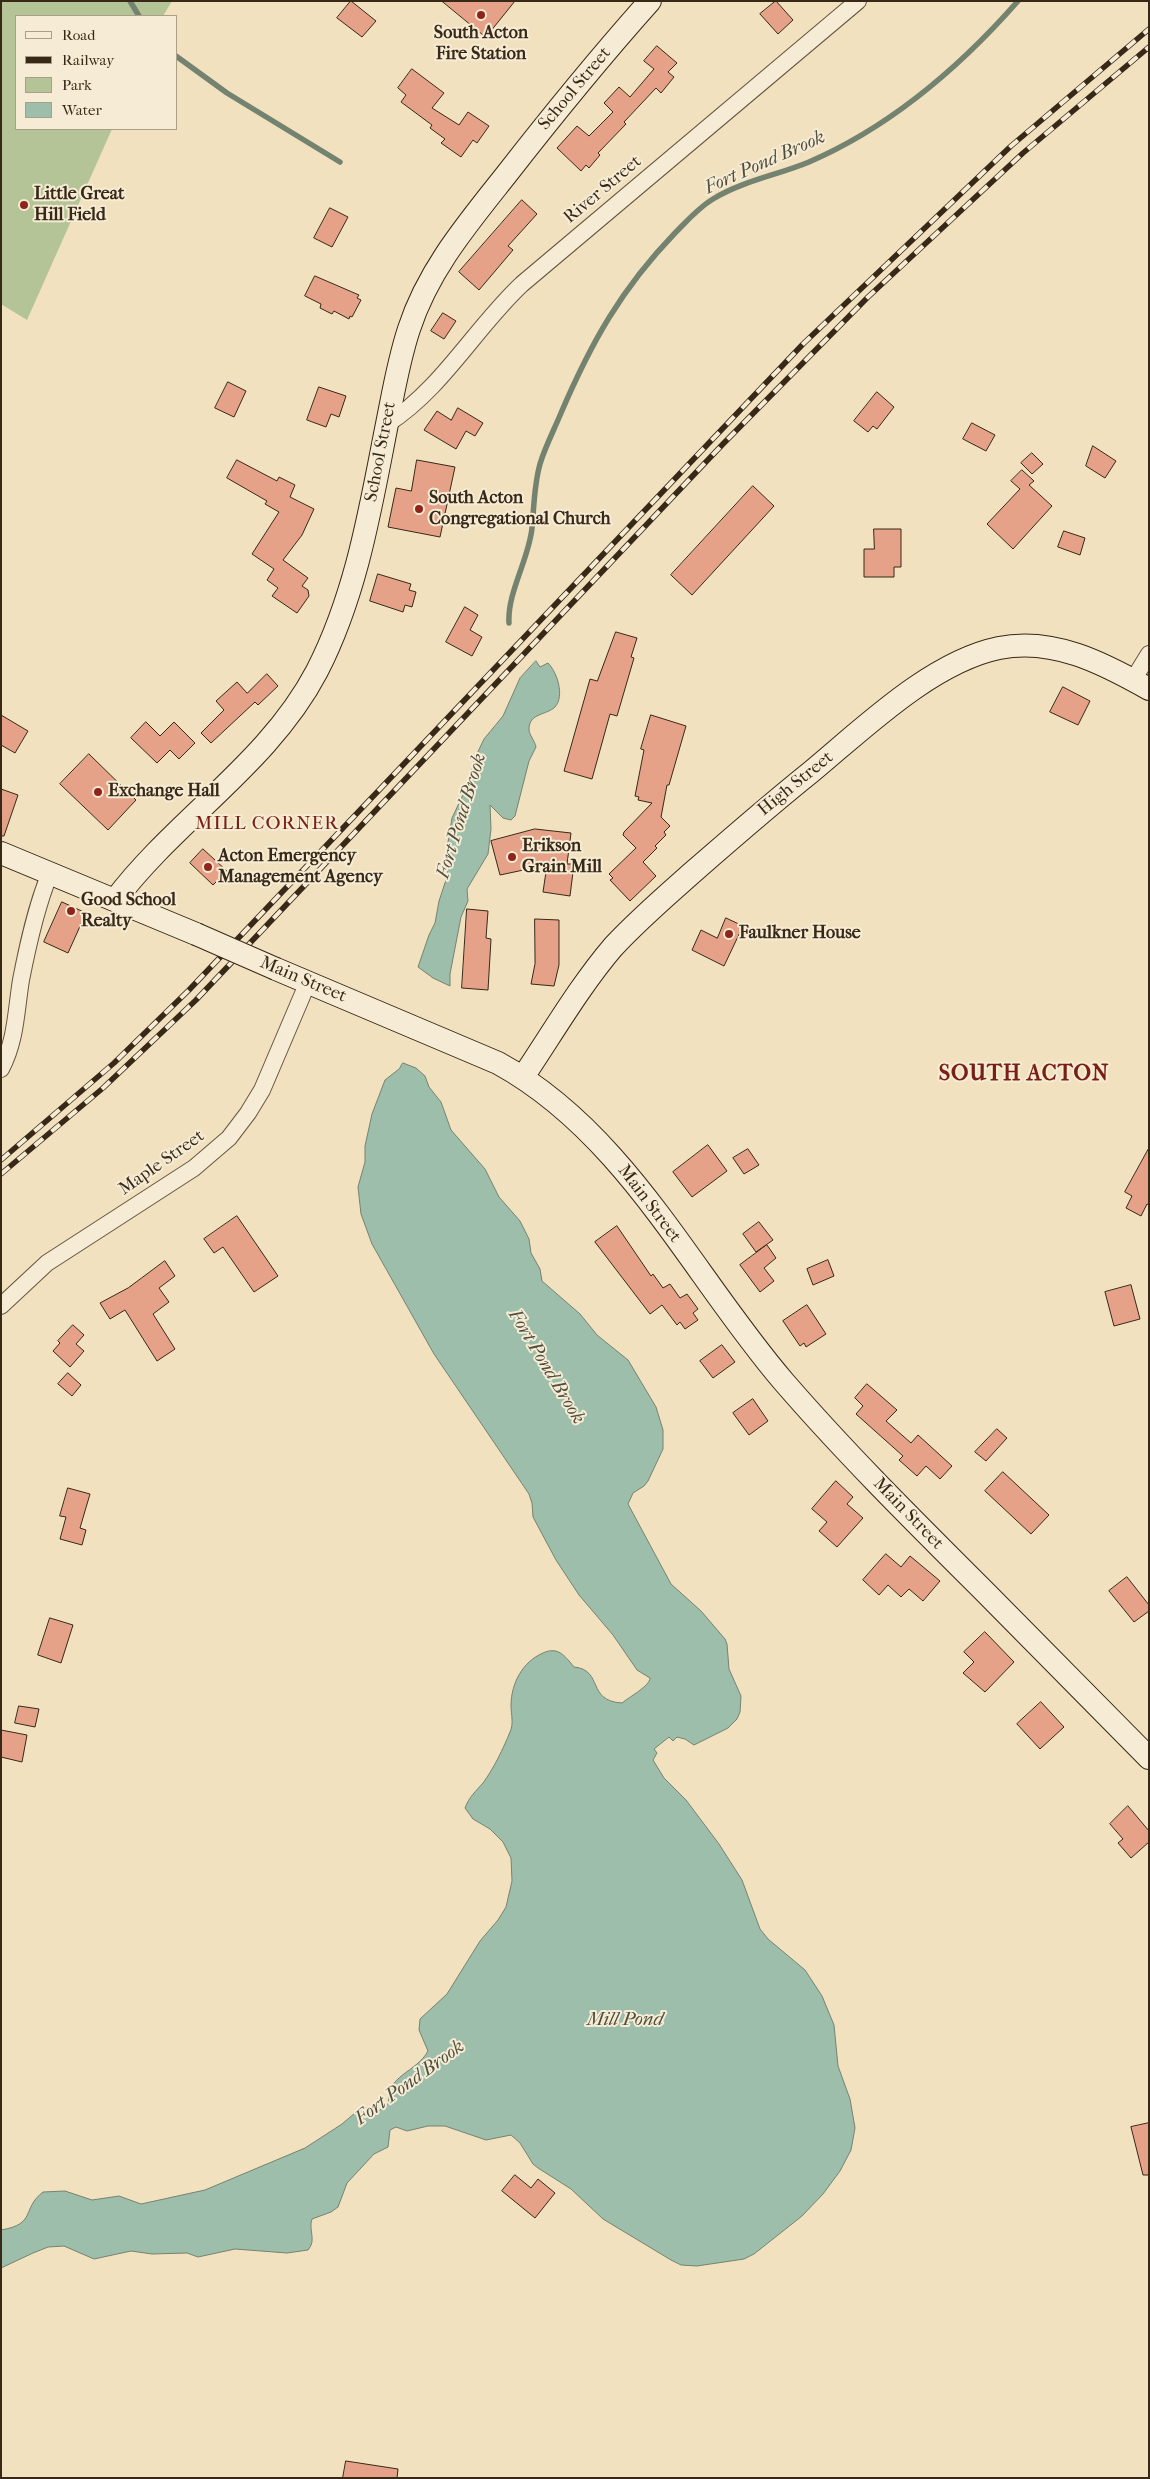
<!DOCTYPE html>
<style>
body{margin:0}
#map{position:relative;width:1150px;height:2479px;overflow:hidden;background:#f1e1be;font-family:"IM FELL French Canon",serif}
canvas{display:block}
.frame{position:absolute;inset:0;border:2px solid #372817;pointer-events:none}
.legend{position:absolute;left:15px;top:15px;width:162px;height:115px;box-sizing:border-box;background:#f6ecd5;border:1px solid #aa9e89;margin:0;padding:6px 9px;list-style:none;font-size:15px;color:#372817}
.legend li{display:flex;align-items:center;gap:10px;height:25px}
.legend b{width:25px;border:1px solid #aa9e89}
</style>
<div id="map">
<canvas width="1150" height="2479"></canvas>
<div class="frame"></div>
<ul class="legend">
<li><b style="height:6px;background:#f6ecd5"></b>Road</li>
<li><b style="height:6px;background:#372817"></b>Railway</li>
<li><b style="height:14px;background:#b4c496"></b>Park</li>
<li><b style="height:14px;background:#9cbeab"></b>Water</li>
</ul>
</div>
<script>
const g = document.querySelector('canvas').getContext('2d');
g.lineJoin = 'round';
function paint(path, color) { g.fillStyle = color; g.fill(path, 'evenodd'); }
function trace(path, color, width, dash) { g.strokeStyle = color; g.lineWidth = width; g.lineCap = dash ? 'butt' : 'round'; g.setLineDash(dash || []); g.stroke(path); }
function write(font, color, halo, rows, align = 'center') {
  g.font = font + ' "IM FELL French Canon",serif'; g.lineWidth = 4; g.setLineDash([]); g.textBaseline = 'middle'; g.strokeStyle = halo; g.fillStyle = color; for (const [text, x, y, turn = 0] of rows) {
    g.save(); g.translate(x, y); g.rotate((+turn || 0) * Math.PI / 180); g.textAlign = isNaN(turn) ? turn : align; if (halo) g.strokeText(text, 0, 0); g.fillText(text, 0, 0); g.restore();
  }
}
paint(new Path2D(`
 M1 1H172L163 16H16V129H112L27 320 1 304Z`), '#b4c496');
const water = new Path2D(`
 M536 661 540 667 548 663C557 672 565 696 555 707 547 715 529 713 529 729 529 735 535 741 536 747L529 761 515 816 511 820 503 818 490 805 491 829 488 854 467 889 468 901 461 917 450 974V986L433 978 418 967 429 935 435 923 439 901 448 874 445 860 452 818 469 782 475 758 484 739 503 716 520 678Z
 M403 1063 416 1068 425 1076 429 1087 441 1102 451 1130 485 1169 499 1197 520 1221 529 1239 531 1253 540 1269 542 1281 580 1314 597 1335 628 1360 656 1407 663 1430V1449L648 1481 644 1486 633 1493 628 1504 671 1584 701 1611 725 1639 727 1644 729 1669 741 1696 740 1712 737 1719 728 1728 694 1745 685 1739 677 1737 673 1741 669 1737 654 1749 657 1753 653 1760 664 1778 686 1800 719 1844 742 1880 760 1929 768 1939 805 1970 822 1996 834 2025 838 2066 850 2099 855 2128 851 2150 840 2171 823 2194 802 2216 754 2254 744 2259 697 2266 681 2265 671 2260 603 2219 571 2189 538 2168 533 2164 520 2143 511 2135 486 2140 445 2126H428L407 2131 396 2127 390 2130 388 2147 374 2154 347 2183 338 2207 331 2212 312 2219C308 2230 317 2240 308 2250L287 2253 235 2249 198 2257 187 2253 152 2254 131 2251 94 2259 64 2246 48 2247 33 2253 1 2268V2230C37 2224 21 2209 43 2192L65 2191 92 2200 119 2196 141 2204 205 2190 305 2148 342 2124 362 2107 371 2108 376 2113 389 2103C384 2077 417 2072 428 2051L419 2030 420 2019 447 1994 480 1941 498 1920 506 1907 512 1881 511 1858 503 1842 490 1829 473 1819 465 1808C469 1797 476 1791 483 1783 494 1768 503 1749 510 1732 514 1724 511 1714 511 1706 511 1684 522 1662 543 1653 558 1646 565 1656 574 1667 604 1670 586 1701 622 1703 629 1697 650 1686 650 1678L637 1670 613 1635 579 1595 556 1560 533 1517 532 1503 529 1494 434 1354 372 1244 361 1214 358 1187 365 1162V1146L372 1114 385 1080 399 1069Z`);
paint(water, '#9cbeab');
trace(water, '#748270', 1);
trace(new Path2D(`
 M130 1 139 16
 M176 56 227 93 340 162
 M509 623C507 593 529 559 532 528 534 507 534 485 540 464 545 447 554 430 561 413 591 343 621 289 675 233 687 221 698 208 713 199 742 181 778 175 809 162 890 127 960 67 1018 1`), '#748270', 5.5);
const building = new Path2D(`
 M351 1 376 21 362 37 337 18Z
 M442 1H515L486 37Z
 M776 1 793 20 778 34 760 14Z
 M657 46 677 63 668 72 674 77 661 93 656 88 624 122 626 124 598 153 600 155 589 168 586 165 581 171 557 148 577 126 589 136 613 112 604 103 619 87 630 97 654 69 644 61Z
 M412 69 444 93 432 108 459 125 468 112 489 126 477 143 473 140 461 157 441 143 445 139 430 128 432 125 401 102 406 95 398 88Z
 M522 200 537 214 508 246 513 250 479 290 459 272Z
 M330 208 348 217 332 247 314 238Z
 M315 276 359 295 357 298 361 300 352 317 350 316 349 319 334 311 332 314 320 308 321 304 305 296Z
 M443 313 456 321 444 339 431 331Z
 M228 382 246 391 234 417 215 408Z
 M319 387 346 396 339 417 331 414 326 427 307 420Z
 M877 392 894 407 877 429 873 426 868 432 854 421Z
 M458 408 483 423 475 436 466 431 456 449 424 430 437 411 451 420Z
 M972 423 995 435 986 451 963 439Z
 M1093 446 1116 461 1105 478 1086 466Z
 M1032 453 1043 464 1032 474 1021 463Z
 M237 460 277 481 279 477 295 485 290 497 314 509 302 535 283 560 308 578 302 586 308 590 309 596 297 613 272 596 278 588 267 580 274 569 252 554 279 512 265 504 267 501 227 478Z
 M417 460 455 467 440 537 388 527 396 488 411 491Z
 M1022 470 1034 481 1029 485 1052 506 1013 549 987 524 1020 489 1011 481Z
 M753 486 774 506 692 595 671 575Z
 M874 529H901V567H894V577H864V549H874Z
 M1064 531 1085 538 1080 555 1058 547Z
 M378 574 411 584 409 590 416 592 412 607 405 605 403 612 370 601Z
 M465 607 478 615 470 630 482 637 472 656 446 642Z
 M616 632 637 638 631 657 634 658 617 716 610 714 592 779 564 771 590 679 597 681Z
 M267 674 278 686 258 705 255 702 211 743 201 733 224 710 216 701 237 682 247 693Z
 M1063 687 1090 701 1078 725 1050 712Z
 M1 715 28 731 15 753 1 745Z
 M651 715 686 726 669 785H667L661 817 670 826 664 832 666 835 655 846 657 848 643 862 656 876 630 901 610 880 613 878 609 874 636 848 623 835 624 832 652 803 638 800 639 797 635 796 644 750 641 749Z
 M146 722 160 736 174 722 195 743 179 759 170 750 157 763 131 738Z
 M89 754 136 800 108 830 60 784Z
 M1 789 18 795 4 836H1Z
 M535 829 571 833 567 864H574L570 896 543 892 547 865 500 875 491 841Z
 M203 849 227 871 213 885 190 863Z
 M62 902 86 913 68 953 44 942Z
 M467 909 488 911 486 938 491 939 488 990 462 988Z
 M726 918 743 926 724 966 692 950 701 930 717 938Z
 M535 919 559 920V965L554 986 531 984 535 964Z
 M708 1145 727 1171 692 1197 673 1172Z
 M1149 1148V1205L1147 1204 1141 1216 1126 1208 1132 1196 1125 1192Z
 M748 1149 759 1165 744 1174 733 1158Z
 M237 1216 278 1276 254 1292 223 1247 214 1253 204 1239Z
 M759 1222 773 1240 756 1252 743 1234Z
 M617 1226 651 1276 653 1274 663 1288 670 1284 680 1298 687 1294 698 1309 693 1313 698 1320 685 1329 680 1322 677 1325 662 1305 650 1314 595 1242Z
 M767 1245 776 1258 764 1268 774 1281 760 1292 740 1265Z
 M828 1260 834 1276 813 1285 807 1269Z
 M165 1261 175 1276 159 1288 169 1302 153 1314 175 1349 157 1361 125 1310 110 1319 100 1303 128 1288Z
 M1131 1285 1140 1319 1114 1326 1105 1292Z
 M807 1305 826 1334 806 1347 804 1343 800 1346 783 1321Z
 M73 1325 84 1335 76 1344 84 1351 70 1367 53 1351 60 1343 58 1341Z
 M722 1345 735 1362 713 1378 700 1361Z
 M68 1373 81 1385 72 1396 58 1384Z
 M867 1384 897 1410 886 1421 911 1443 918 1435 952 1466 940 1479 926 1466 917 1476 899 1460 903 1456 856 1414 863 1406 855 1398Z
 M753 1399 768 1421 749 1435 733 1413Z
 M997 1429 1007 1438 986 1461 975 1452Z
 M1003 1472 1049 1515 1031 1534 985 1491Z
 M836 1481 853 1497 847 1504 863 1518 837 1547 819 1531 827 1522 812 1509Z
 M68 1488 90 1494 80 1528 86 1530 82 1545 60 1539 66 1517 60 1516Z
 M886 1554 901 1567 910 1556 940 1581 923 1601 909 1589 901 1597 888 1585 879 1595 863 1580Z
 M1127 1577 1149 1605V1611L1134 1622 1109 1591Z
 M50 1618 73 1625 61 1663 38 1655Z
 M985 1632 1014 1662 985 1692 963 1673 974 1662 964 1652Z
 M1041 1702 1064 1727 1040 1749 1017 1724Z
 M19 1706 39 1709 35 1727 15 1723Z
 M1 1730 27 1735 22 1762 1 1757Z
 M1128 1806 1149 1831V1842L1131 1858 1118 1843 1123 1839 1110 1824Z
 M1149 2123V2175H1143L1131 2127Z
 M515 2175 531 2188 538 2179 555 2193 535 2218 502 2191Z
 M346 2461 398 2469 397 2478H343Z`);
paint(building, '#e6a289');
trace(building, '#372817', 1);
const street = new Path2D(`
 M387 424C442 389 475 328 522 284L858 1
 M1133 680 1149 654
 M1 1069C16 1041 16 1011 21 980 28 944 36 907 50 873
 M1 1306 47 1263 194 1168 229 1138 248 1113 262 1090 308 982`);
const secondary = new Path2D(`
 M1 853 196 934
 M115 900C176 819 269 763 317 671 356 595 370 511 386 429 393 395 398 362 409 329 428 270 468 223 506 175 552 116 600 57 650 1
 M276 969 498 1063C626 1133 692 1275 784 1382 848 1456 918 1525 987 1594 1041 1648 1095 1703 1149 1758
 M523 1077C552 1034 579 987 613 947 638 920 666 896 693 872 732 838 771 804 811 772 863 729 931 662 999 648 1053 637 1103 663 1149 689`);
trace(street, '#665641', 18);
trace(secondary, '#372817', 24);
trace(street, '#f6ecd5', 16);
trace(secondary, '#f6ecd5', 22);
const rail = new Path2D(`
 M1 1160 114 1063 189 990 803 344 1011 146 1149 29
 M1 1174 103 1088 196 1000 722 445 868 297 1023 153 1149 47`);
trace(rail, '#372817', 5.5);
trace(rail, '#f6ecd5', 4, [11]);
const secondaryBridge = new Path2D(`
 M196 934 276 969`);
trace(secondaryBridge, '#372817', 24, []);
trace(secondaryBridge, '#f6ecd5', 22);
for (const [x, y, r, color] of [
 [481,15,5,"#8f2418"],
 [24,205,5,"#8f2418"],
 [419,509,5,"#8f2418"],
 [98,792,5,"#8f2418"],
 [512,857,5,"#8f2418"],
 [208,867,5,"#8f2418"],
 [71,911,5,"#8f2418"],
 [729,934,5,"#8f2418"]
]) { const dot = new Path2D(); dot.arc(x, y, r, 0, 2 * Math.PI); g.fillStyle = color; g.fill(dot); trace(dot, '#f6ecd5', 2); }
write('bold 18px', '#372817', '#f6ecd5', [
 ["South Acton",481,34,"center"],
 ["Fire Station",481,55,"center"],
 ["Little Great",34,195],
 ["Hill Field",34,216],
 ["South Acton",429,499],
 ["Congregational Church",429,520],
 ["Exchange Hall",108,792],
 ["Erikson",522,847],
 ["Grain Mill",522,868],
 ["Acton Emergency",218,857],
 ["Management Agency",218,878],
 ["Good School",81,901],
 ["Realty",81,922],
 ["Faulkner House",739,934]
], 'left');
write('18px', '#372817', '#f6ecd5', [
 ["School Street",575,89,-50],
 ["River Street",603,190,-40],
 ["School Street",381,452,-79],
 ["High Street",796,784,-39],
 ["Main Street",303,980,23],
 ["Maple Street",162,1163,-35],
 ["Main Street",649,1204,53],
 ["Main Street",908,1514,46]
]);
write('italic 19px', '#504e3c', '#f6ecd5', [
 ["Fort Pond Brook",765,163,-24],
 ["Fort Pond Brook",462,816,-73],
 ["Fort Pond Brook",546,1367,59],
 ["Mill Pond",625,2020],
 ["Fort Pond Brook",410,2083,-36]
]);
g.letterSpacing = '1px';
write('19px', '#7a1f14', '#f6ecd5', [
 ["MILL CORNER",267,824]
]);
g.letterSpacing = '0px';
g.letterSpacing = '1px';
write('bold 22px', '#7a1f14', '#f6ecd5', [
 ["SOUTH ACTON",1024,1075]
]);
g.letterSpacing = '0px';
</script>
